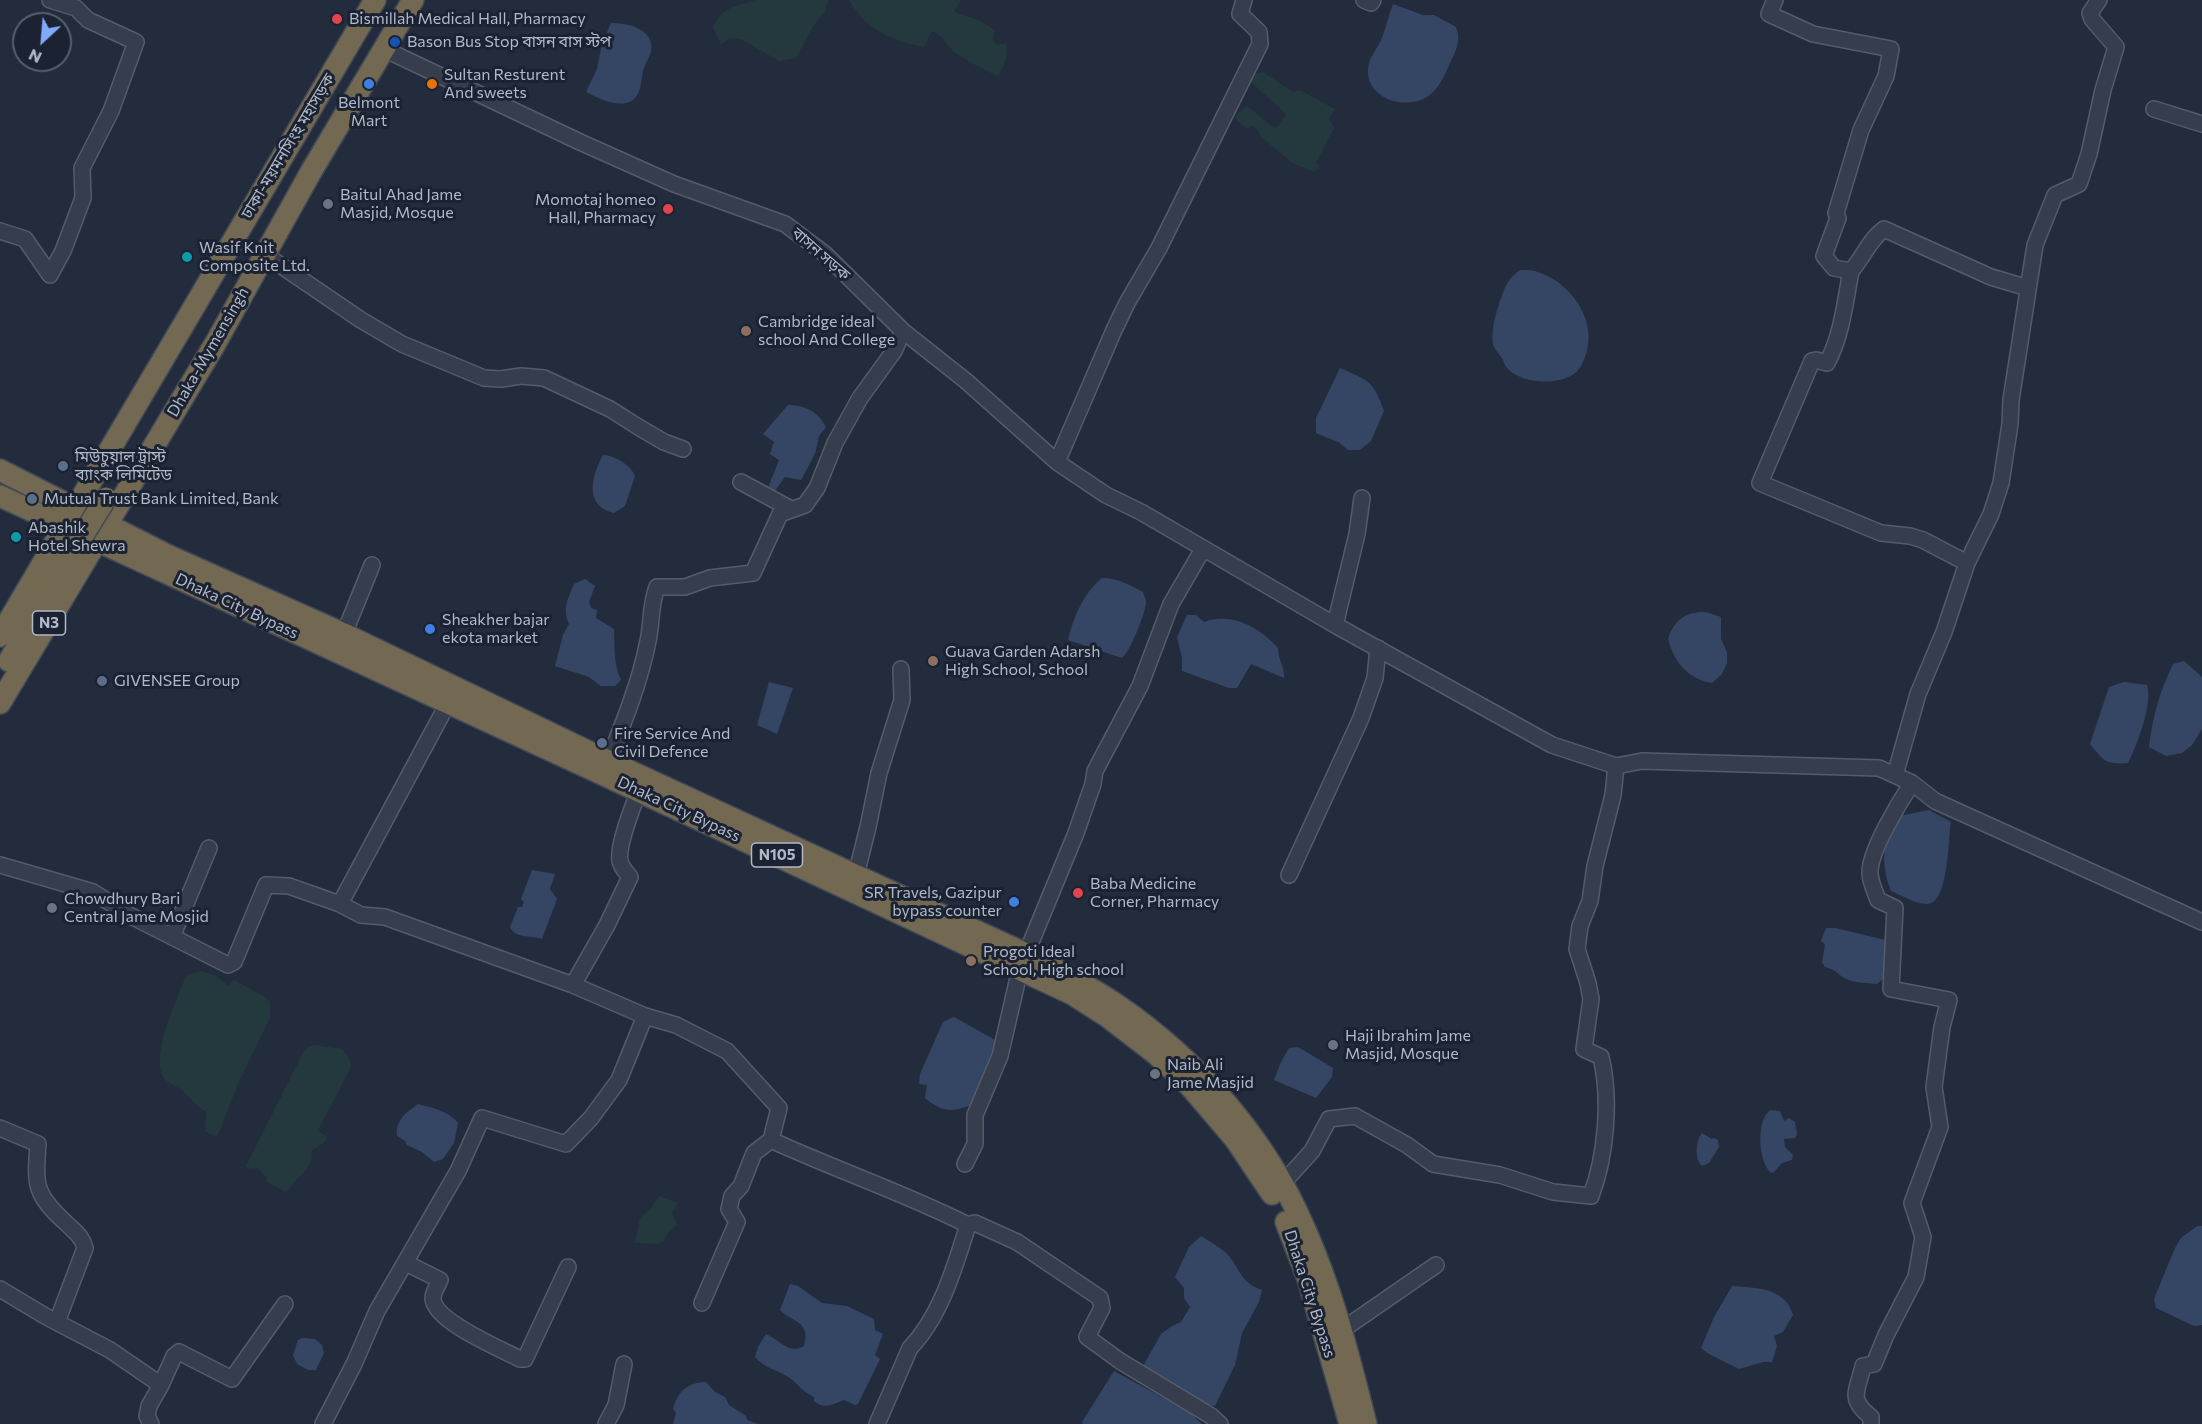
<!DOCTYPE html>
<meta charset="utf-8">
<style>
body{margin:0}
#map{position:relative;width:2202px;height:1424px;overflow:hidden;background:#222c3d;font-family:Commissioner,sans-serif}
canvas{display:block}
.north{position:absolute;left:12px;top:12px;width:60px;height:60px;box-sizing:border-box;background:#1b2332;border:2px solid #575f6e;border-radius:50%;rotate:206deg;font-size:16px;font-weight:700;line-height:24px;text-align:center;color:#b1b9c8}
.north::after{content:'';display:block;margin:auto;width:21px;height:27px;background:#83a9fc;clip-path:polygon(50% 0,100% 100%,50% 72%,0 100%)}
</style>
<div id="map">
<canvas width="2202" height="1424"></canvas>
<div class="north">N</div>
</div>
<script>
const g = document.querySelector('canvas').getContext('2d');
g.lineJoin = 'round';
function paint(path, color) { g.fillStyle = color; g.fill(path, 'evenodd'); }
function trace(path, color, width, dash) { g.strokeStyle = color; g.lineWidth = width; g.lineCap = dash ? 'butt' : 'round'; g.setLineDash(dash || []); g.stroke(path); }
function write(font, color, halo, rows, align = 'center') {
  g.font = font + ' Commissioner,"Noto Sans Bengali",sans-serif'; g.lineWidth = 6; g.setLineDash([]); g.textBaseline = 'middle'; g.strokeStyle = halo; g.fillStyle = color; for (const [text, x, y, turn = 0] of rows) {
    g.save(); g.translate(x, y); g.rotate((+turn || 0) * Math.PI / 180); g.textAlign = isNaN(turn) ? turn : align; if (halo) g.strokeText(text, 0, 0); g.fillText(text, 0, 0); g.restore();
  }
}
paint(new Path2D(`
 M756 0H828L825 11 814 25 796 58 779 61 740 39 729 38 721 45 713 27C722 7 736 6 756 0Z
 M849 0H961L954 12 979 20 995 30 993 38 997 45 1006 43C1008 56 1005 65 998 76 984 70 969 62 956 53 945 45 946 37 932 31L924 47C892 41 865 29 849 0Z
 M1263 72 1293 92 1300 90 1335 109 1329 118 1334 128 1316 163 1320 166 1314 172 1290 162 1288 159 1260 136 1258 131 1252 125 1247 129 1234 117 1247 106 1274 128 1278 126 1286 114 1251 82 1255 73Z
 M200 971 215 975 229 986 234 980 262 995 270 1002V1018L238 1084 218 1135 214 1136 205 1131 206 1112C197 1106 190 1098 182 1090 177 1086 170 1085 166 1080 147 1061 177 1000 185 978L188 975Z
 M314 1045 342 1049 350 1059 351 1067 320 1127 319 1131 327 1137 325 1142 312 1150 311 1162 308 1167 286 1192 267 1182V1178L258 1168 250 1169 246 1166 305 1049Z
 M659 1196 678 1203 672 1213 677 1225 669 1231 663 1242 658 1244 636 1243 635 1241 640 1218 651 1208Z`), '#24393e');
paint(new Path2D(`
 M1393 4 1423 15H1434L1456 27C1461 39 1457 49 1451 61 1446 72 1441 85 1432 93 1410 114 1360 99 1369 63 1372 53 1380 45 1383 35 1387 24 1389 14 1393 4Z
 M611 23C627 23 655 29 651 51 650 57 645 63 644 68 641 76 642 84 639 91 631 114 601 100 586 92L597 69 602 44Z
 M1520 270C1526 270 1532 270 1538 272 1567 281 1593 314 1588 345 1587 353 1582 368 1575 373 1558 386 1522 384 1507 368 1505 366 1504 362 1503 360 1500 355 1495 350 1493 344 1491 332 1495 316 1499 304 1504 289 1507 279 1520 270Z
 M1340 368C1369 381 1373 380 1384 411L1371 441 1360 450H1348L1338 442 1316 433V418Z
 M788 405C806 406 818 411 826 427L819 436 815 454 801 480 785 477 774 492 768 488 779 460 770 454 774 442 763 434Z
 M603 455C614 455 631 465 635 476L625 506 614 513C583 506 592 475 603 455Z
 M1102 578C1118 578 1129 585 1143 592 1144 596 1146 599 1146 602 1146 612 1130 652 1122 658L1068 640C1074 616 1083 594 1102 578Z
 M585 579 595 586 589 602 591 608 597 610 596 618 614 629C615 647 613 664 621 680L615 686H601L589 677 555 666 563 635 569 624C562 608 568 599 574 584Z
 M1706 612 1721 617V639L1727 652V663L1722 674 1712 683C1688 679 1674 662 1668 639 1674 620 1686 611 1706 612Z
 M1187 615H1196L1204 622C1232 612 1259 627 1278 648 1278 660 1285 667 1284 678L1251 664 1237 688H1229L1182 671V658L1177 637Z
 M2184 661 2202 677V729L2192 745 2182 753 2166 756 2149 747C2152 719 2160 690 2173 664Z
 M769 682 793 688 777 734 757 725Z
 M2124 682 2147 685C2153 704 2137 745 2128 763 2106 765 2103 760 2090 744L2109 687Z
 M1929 810 1951 822C1948 838 1949 904 1927 904 1915 904 1901 895 1891 891 1885 877 1882 858 1886 843 1888 834 1895 824 1899 816Z
 M532 870 555 874 550 889 557 899 542 939C530 935 515 939 510 927L518 907H522L524 902 521 899Z
 M1826 928H1835L1890 941 1884 978 1877 984C1867 983 1855 983 1846 979 1837 974 1837 970 1825 967L1822 962 1825 945 1821 941Z
 M954 1017 995 1040V1056L972 1105C951 1112 943 1113 925 1098L927 1085 919 1084 920 1074 943 1022Z
 M1298 1047 1333 1068 1332 1077 1316 1098 1274 1080 1281 1062 1289 1048Z
 M418 1104C432 1108 449 1111 458 1123L454 1143 443 1159 434 1162 422 1152 407 1145 405 1141 397 1136C395 1120 407 1112 418 1104Z
 M1770 1110 1780 1111 1784 1121 1789 1118 1795 1122 1797 1134 1795 1138 1784 1139 1785 1147 1793 1155 1792 1160 1782 1163 1774 1172 1771 1173C1758 1161 1756 1121 1770 1110Z
 M1702 1133 1712 1139 1714 1138 1718 1140 1719 1147 1709 1163 1702 1166C1694 1159 1696 1140 1702 1133Z
 M2197 1226H2202V1325L2194 1326 2156 1308 2154 1299 2175 1248 2181 1238Z
 M1201 1236C1210 1242 1222 1248 1229 1256 1241 1272 1242 1283 1262 1290L1259 1302 1242 1333 1235 1365 1215 1406 1199 1402 1142 1368 1161 1334 1172 1326 1181 1322 1190 1307 1184 1298V1288L1175 1277 1189 1247Z
 M790 1284 798 1286 822 1303 847 1306 874 1319 875 1330 883 1334 875 1355 880 1359 858 1404 855 1405 844 1400C832 1404 825 1410 814 1401V1397C801 1391 799 1384 788 1377 777 1370 763 1367 755 1357L758 1347 766 1334C780 1340 789 1355 804 1346 811 1321 793 1323 780 1310Z
 M1732 1286C1756 1288 1785 1287 1793 1315L1783 1332 1774 1336 1777 1346 1772 1362H1763L1739 1369 1709 1354 1701 1348 1714 1317Z
 M302 1338 315 1339 322 1345 324 1353 316 1370H308L297 1364 293 1355 298 1340Z
 M1114 1371 1189 1412 1202 1424H1083L1082 1422Z
 M706 1382 715 1392 725 1397 729 1405 746 1416 747 1420 758 1424H673L676 1413 673 1409C678 1391 687 1383 706 1382Z`), '#354665');
const minor = new Path2D(`
 M1364 0 1371 3 1373 0
 M1775 0 1769 14 1813 34 1891 49 1886 76 1861 130 1836 213 1838 218 1824 256 1834 268 1851 271C1863 258 1869 240 1884 229L1991 277 2028 288
 M384 49 580 142 674 184 785 224 825 254 903 331 966 381 1057 462 1106 495 1141 512 1335 625 1552 745 1616 766 1642 761 1879 768 1912 783 1935 801 2202 922
 M2154 109 2202 124
 M0 231 25 239 50 275 63 251 83 198 82 168 111 111 136 42 88 20 76 8 50 0
 M264 254 361 320 402 344 484 378 501 379 521 376 544 378 610 409 640 428 664 442 683 449
 M1851 271C1845 302 1842 335 1827 363L1816 360 1812 361 1760 483 1881 533 1910 536 1923 540 1967 563
 M1057 462 1114 330 1127 303 1159 248 1260 44 1259 32 1240 14 1244 0
 M741 482 791 509
 M1335 625 1357 534 1362 498
 M344 634 372 565
 M448 703 340 904 361 915 385 917 573 985 645 1016 676 1025 727 1051 779 1108 771 1140C836 1170 905 1193 968 1225
 M608 761C624 722 640 682 648 641 652 623 650 605 657 587H685L710 578 753 573 780 514 805 505 817 488 835 443 860 398 894 351 903 331
 M1895 775 1918 694 1944 632 1967 563 1991 514 2001 483 2010 424 2011 400 2035 245 2055 195 2079 184 2089 154 2103 90 2116 47 2092 19 2090 13 2099 0
 M0 865 93 892 131 916 228 965 234 962 266 885 289 886 340 904
 M856 875 868 827 879 773 902 700 901 669
 M1289 875 1361 718 1375 678 1378 648
 M172 937 209 848
 M573 985 607 925 630 877C626 872 621 867 620 861 617 847 633 805 639 791
 M0 1128 38 1144C35 1185 34 1194 66 1223 75 1232 82 1236 85 1248L57 1322
 M965 1164 975 1144V1115L1000 1056 1020 969 1076 833 1093 784 1095 771 1140 686 1171 604 1203 549
 M1283 1183 1312 1151 1329 1119 1355 1116 1407 1145 1433 1164 1500 1175 1553 1192 1591 1196C1606 1156 1611 1099 1601 1057L1584 1049 1591 999 1588 983 1577 949 1580 926 1590 901 1595 866 1613 795 1616 766
 M406 1263 440 1280C438 1285 433 1292 433 1298 433 1321 501 1349 520 1359H525L568 1267
 M0 1289 45 1316 110 1350 161 1385 149 1406 147 1416 151 1424
 M702 1303 737 1222 729 1209 732 1196 741 1186 754 1153 771 1140
 M1342 1330 1436 1265
 M161 1385 174 1356 179 1352 232 1379 285 1304
 M323 1424 354 1364 377 1311 458 1171 482 1118 566 1144 591 1118 619 1080 645 1016
 M606 1424 616 1405 624 1364
 M877 1424 910 1348C941 1316 955 1266 968 1225L975 1223 1017 1242 1100 1298 1102 1308 1087 1337 1120 1361 1211 1416 1220 1424
 M1871 1424V1417C1848 1399 1857 1392 1863 1366L1874 1364 1886 1335 1916 1277 1923 1237 1912 1203 1940 1127 1934 1087 1942 1027 1949 1000 1891 989 1895 908 1878 900C1875 892 1870 881 1870 873 1869 852 1900 801 1912 783`);
const highway = new Path2D(`
 M0 470 167 555 344 634 608 761 1026 954C1057 970 1088 985 1117 1005 1196 1059 1265 1137 1303 1225 1332 1289 1349 1356 1366 1424
 M0 496 602 774 1072 994 1108 1017 1156 1054 1189 1085 1235 1139 1272 1194
 M0 636 375 0
 M9 661 77 545
 M0 703 215 344 312 170 413 0
 M1286 1222 1308 1279 1350 1424`);
trace(minor, '#545c6b', 18);
trace(highway, '#414958', 24);
trace(minor, '#363e4d', 15);
trace(highway, '#736952', 21);
const highwayBridge = new Path2D(`
 M77 545 106 498`);
trace(highwayBridge, '#414958', 24, []);
trace(highwayBridge, '#736952', 21);
for (const [x, y, r, color] of [
 [337,19,6,"#e0444e"],
 [395,42,6,"#1a4fb4"],
 [369,84,6,"#3f7fe0"],
 [432,84,6,"#e8710a"],
 [328,204,6,"#6b7280"],
 [668,209,6,"#e0444e"],
 [187,257,6,"#0f9aa8"],
 [746,331,6,"#8d6e63"],
 [63,466,6,"#5c6f8a"],
 [32,499,6,"#5c6f8a"],
 [16,537,6,"#0f9aa8"],
 [430,629,6,"#3f7fe0"],
 [933,661,6,"#8d6e63"],
 [102,681,6,"#5c6f8a"],
 [602,743,6,"#5c6f8a"],
 [1078,893,6,"#e0444e"],
 [1014,902,6,"#3f7fe0"],
 [52,908,6,"#6b7280"],
 [971,961,6,"#8d6e63"],
 [1333,1045,6,"#6b7280"],
 [1155,1074,6,"#6b7280"]
]) { const dot = new Path2D(); dot.arc(x, y, r, 0, 2 * Math.PI); g.fillStyle = color; g.fill(dot); trace(dot, '#1b2332', 2); }
for (const [x, y, w] of [
 [49,623,33],
 [777,855,51]
]) { const box = new Path2D(); box.roundRect(x - w / 2, y - 12, w, 24, 4.5); g.fillStyle = '#1b2332'; g.fill(box); trace(box, '#b1b9c8', 1.5); }
write('bold 15px', '#b1b9c8', null, [
 ["N3",49,623],
 ["N105",777,855]
]);
write('16px', '#b1b9c8', '#1b2332', [
 ["Bismillah Medical Hall, Pharmacy",349,19],
 ["Bason Bus Stop বাসন বাস স্টপ",407,42],
 ["Sultan Resturent",444,75],
 ["And sweets",444,93],
 ["Belmont",369,103,"center"],
 ["Mart",369,121,"center"],
 ["Baitul Ahad Jame",340,195],
 ["Masjid, Mosque",340,213],
 ["Momotaj homeo",656,200,"right"],
 ["Hall, Pharmacy",656,218,"right"],
 ["Wasif Knit",199,248],
 ["Composite Ltd.",199,266],
 ["Cambridge ideal",758,322],
 ["school And College",758,340],
 ["মিউচুয়াল ট্রাস্ট",75,457],
 ["ব্যাংক লিমিটেড",75,475],
 ["Mutual Trust Bank Limited, Bank",44,499],
 ["Abashik",28,528],
 ["Hotel Shewra",28,546],
 ["Sheakher bajar",442,620],
 ["ekota market",442,638],
 ["Guava Garden Adarsh",945,652],
 ["High School, School",945,670],
 ["GIVENSEE Group",114,681],
 ["Fire Service And",614,734],
 ["Civil Defence",614,752],
 ["Baba Medicine",1090,884],
 ["Corner, Pharmacy",1090,902],
 ["SR Travels, Gazipur",1002,893,"right"],
 ["bypass counter",1002,911,"right"],
 ["Chowdhury Bari",64,899],
 ["Central Jame Mosjid",64,917],
 ["Progoti Ideal",983,952],
 ["School, High school",983,970],
 ["Haji Ibrahim Jame",1345,1036],
 ["Masjid, Mosque",1345,1054],
 ["Naib Ali",1167,1065],
 ["Jame Masjid",1167,1083]
], 'left');
write('16px', '#b1b9c8', '#1b2332', [
 ["ঢাকা-ময়মনসিংহ মহাসড়ক",288,146,-59],
 ["বাসন সড়ক",821,254,41],
 ["Dhaka-Mymensingh",208,352,-60],
 ["Dhaka City Bypass",237,606,25],
 ["Dhaka City Bypass",679,809,25],
 ["Dhaka City Bypass",1310,1294,72]
]);
</script>
